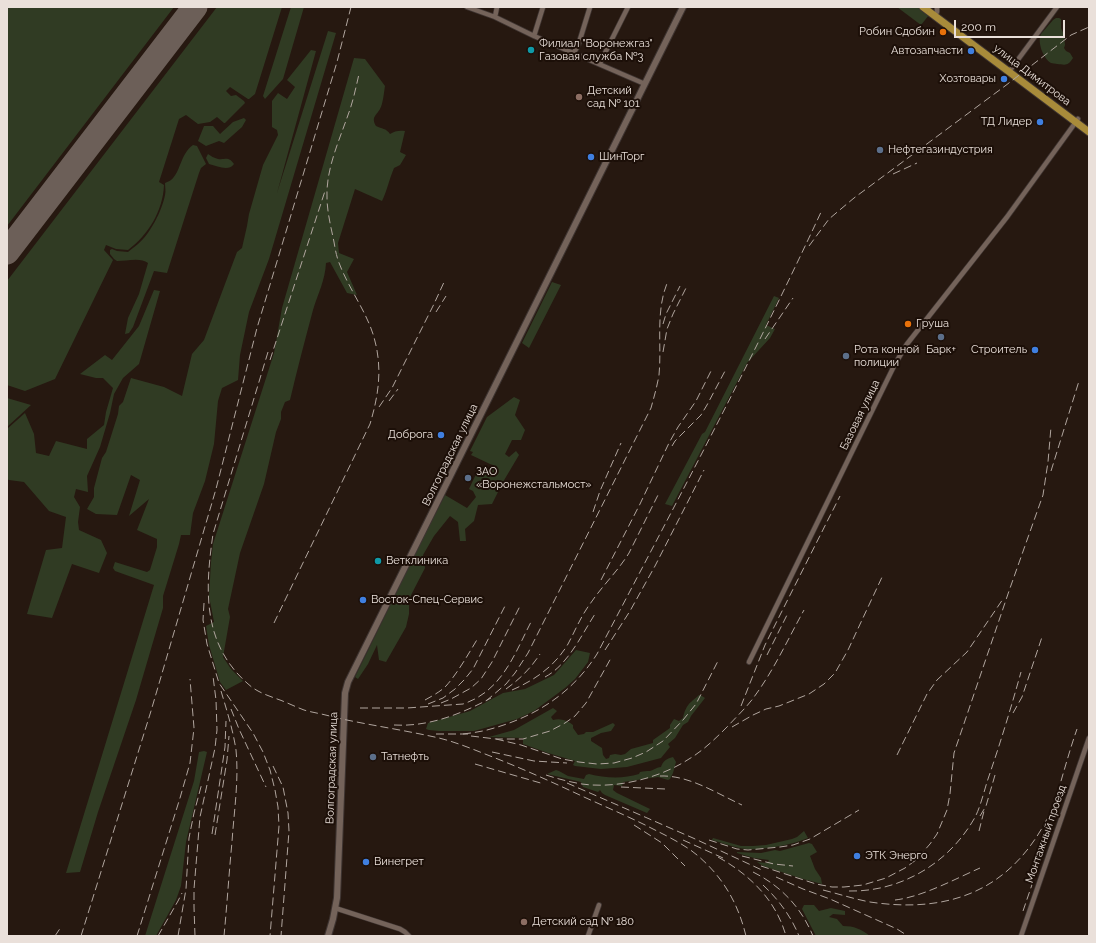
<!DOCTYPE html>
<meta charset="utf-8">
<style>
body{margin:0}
#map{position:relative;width:1096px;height:943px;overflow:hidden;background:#261810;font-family:Raleway,sans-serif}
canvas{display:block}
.frame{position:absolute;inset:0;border:8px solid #eae0da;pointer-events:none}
.scale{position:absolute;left:954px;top:20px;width:111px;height:18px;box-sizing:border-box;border:2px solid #eae0da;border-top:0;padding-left:5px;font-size:12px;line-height:14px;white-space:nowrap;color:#eae0da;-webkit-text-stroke:3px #1c0f08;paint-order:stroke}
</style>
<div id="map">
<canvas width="1096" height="943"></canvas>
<div class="frame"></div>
<div class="scale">200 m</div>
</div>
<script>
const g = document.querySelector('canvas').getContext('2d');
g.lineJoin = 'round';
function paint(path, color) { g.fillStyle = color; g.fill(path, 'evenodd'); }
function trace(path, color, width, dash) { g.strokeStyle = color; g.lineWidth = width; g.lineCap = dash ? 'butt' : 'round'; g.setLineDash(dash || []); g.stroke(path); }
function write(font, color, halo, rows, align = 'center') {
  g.font = font + ' Raleway,sans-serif'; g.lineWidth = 4; g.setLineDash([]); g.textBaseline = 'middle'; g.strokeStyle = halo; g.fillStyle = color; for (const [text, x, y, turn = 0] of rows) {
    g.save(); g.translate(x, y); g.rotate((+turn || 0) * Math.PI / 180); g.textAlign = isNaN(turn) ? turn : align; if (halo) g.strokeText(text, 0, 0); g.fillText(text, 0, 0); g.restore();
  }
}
paint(new Path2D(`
 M7 7H174L7 226Z
 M217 7H282L255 94 249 99H248L230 87 226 91 231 96 236 95 244 101 245 103 225 123H224L217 117 210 122 198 124 186 115 179 119 159 182 164 185C163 211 148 235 128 250L116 249 106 245 104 250 113 260 55 379 25 391 7 385V281Z
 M291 7H304L283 79 265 99 263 96Z
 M897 7H919L929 15 921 25Z
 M1056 18H1059L1061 19V28L1064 35 1065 45 1064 48 1066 51 1070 53 1073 58C1068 66 1066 65 1057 64 1056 64 1052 63 1051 63 1043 58 1037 42 1041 34L1053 20Z
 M328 31 336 33 269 259 249 312 240 355 238 380 222 388 218 401 214 444 205 481 193 513 190 535H181L179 544 163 596V608L153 642 136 700 98 812 80 872 66 873 154 585 115 571 113 568 115 562 147 572 150 570 157 547V539L137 530 149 499 129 516 140 480 131 475 117 515 96 514 87 509 94 497V488L102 458 106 452 118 414 119 406 123 402 131 378 164 387 182 396 192 354 204 340 237 252 242 248 247 226 249 214 263 165 278 135 277 130 272 127V101L278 93 287 99 295 87 287 80 311 50 316 51 277 193Z
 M354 58 365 59 385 86C384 92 383 104 380 109 376 116 371 117 376 126 382 129 386 128 390 134 394 131 400 130 405 131L400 152 406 155 400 165 394 168C389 180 387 191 382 201L355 189 338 243 339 253 354 259 347 272 357 295 347 293 330 262 326 263C325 281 318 293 313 310 305 340 297 370 290 400L285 402 281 412V419L276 432 264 484 240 553 228 609 230 617 223 657 231 669 243 681 226 690 220 682 209 645 206 626 214 622 209 596 211 562 213 544 274 353 282 308Z
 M244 118 246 120 242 127 224 143 219 141 206 146 198 141 204 126H213L220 134 233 122Z
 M193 145 197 146 206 164 201 168 199 173 167 273 154 271 133 327 129 333 125 334 128 318 139 294 148 263C141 257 126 261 117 261L114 259 110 254V250L112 249 117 251 128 252C131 249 135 247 138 244 150 234 162 211 165 195 166 191 165 187 165 183 167 182 170 181 171 180 181 172 180 154 193 145Z
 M208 154C211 156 214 158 218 159 226 160 228 156 234 164 228 172 218 166 209 164L206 158Z
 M552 282 561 285 529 348 522 343Z
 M154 290 160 291 139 364 123 378 114 394 110 413 100 447 87 476 88 492 76 489 74 497 80 507 78 522 79 530 101 540 107 553 99 573 72 564 52 618 27 614 46 550 62 548 66 517 49 511 24 482 9 480 7 479V429L25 413 34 434 36 453 49 456 56 441 87 449V439L104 425 106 412 113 388 103 378H96L80 374 105 355 112 360 139 326Z
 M774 296 779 298 766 325 775 329 770 338 747 363 672 506 665 504 702 434 705 432Z
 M514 397 520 400 515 415 525 430 521 440H512L505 454 509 457 516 451 519 455 503 482 492 504 478 505 474 521 465 529 466 541H460L458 522 450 516 434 536 423 555 425 568 409 599V614L406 627 386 662 379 660 377 645 368 664 358 679 355 677 425 534 445 495 467 508 476 497 473 491 469 489 478 470 487 474 493 465 490 464 471 455 473 452 470 451 487 417Z
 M7 398 31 405 7 427Z
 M576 650 590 653 588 662 575 679 565 688 534 711 517 719 474 731H439L429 730 426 729 428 723 470 711 503 693 525 689 554 675Z
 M699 695 702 696 705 698 691 716 688 722 683 725 675 738 668 744 670 747 661 758 627 767 601 769 575 766 573 765 575 761 548 753 523 744V738L489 737 514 730 553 708 557 711 551 717 553 720C560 718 567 720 573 725V728L578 735 584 734 586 732H593L613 723 615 725 611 731 601 733 591 738V741L602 748 603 755 606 759 609 758 610 755 615 754 621 755 625 754 631 749 653 743V740L670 728V725L674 719 679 721 683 718C684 712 687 705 691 702 694 699 696 698 699 695Z
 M204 751 207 752 186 842 181 886 176 900 156 936H145L194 781 199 752Z
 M673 757 676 762 673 773 670 779 668 780 658 777 623 782 622 786 614 785 613 790 617 793 650 809 647 813 605 795 602 793 600 790 598 792 583 787 581 782 547 774 556 770 559 771 568 776 584 779 586 775 589 774C605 778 623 779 639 774L640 772C644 771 646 771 650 771 654 770 657 767 661 767 663 761 666 759 673 757Z
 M804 831 808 838C792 845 764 850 746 849 735 848 723 843 712 840L713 838 741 846H753L766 845 792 839 797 837Z
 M809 843 812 844 817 852 810 856 815 869 821 878 822 884 803 879 763 866 757 862 767 863 769 860 754 858 737 853V852L761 853 775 850 780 851Z
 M804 905H814L819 911 831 908 845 911V915L833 914 829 917 837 919 843 926C854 926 861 929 870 936H816L802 909Z`), '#303b23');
trace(new Path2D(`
 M7 252 195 7`), '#6c5f58', 25);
const street = new Path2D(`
 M467 7 495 17 534 36 645 84
 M937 12V7
 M495 17 497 7
 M534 36 543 7
 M574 52 578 46 590 7
 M600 63 628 7
 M1011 69 1057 7
 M749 662 895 364 907 344 1007 217 1078 119
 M335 908 400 929 405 932 409 936
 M588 936 599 905
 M1021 936 1089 738`);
const secondary = new Path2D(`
 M328 936 333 919 337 898 345 693 348 682 683 7`);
const primary = new Path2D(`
 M923 7 1089 132`);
trace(street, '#3e3431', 6);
trace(secondary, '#3e3431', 8);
trace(primary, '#3e3431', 9);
trace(street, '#74635a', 4.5);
trace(secondary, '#74635a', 6);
trace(primary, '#a88b3a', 7);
trace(new Path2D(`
 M893 174 917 163
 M809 246 829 219 854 198 1005 86 1071 35 1089 27
 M436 312 446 296
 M663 324 666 314 680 286
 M765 339 793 298
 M268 352 213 534C205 589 202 643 247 683 256 692 269 696 280 700 288 703 296 707 304 710 314 713 324 714 333 717 368 725 404 730 439 738 455 742 470 748 485 754 519 767 552 782 584 797 608 808 632 818 655 830 669 837 685 845 697 855 723 877 738 903 746 936
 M663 352 667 329 673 314 686 288
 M270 360 325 191
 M389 401 398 389
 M379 407 392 388 434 304 445 280
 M672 446 675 441 701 415 707 405 725 371
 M1051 471 1079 381
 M593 512 600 491 621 443
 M601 580 640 504 669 443 678 427 696 401 711 371
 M204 603 203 620 207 644 219 683 253 733 263 752 270 770 275 790 278 807 279 826 270 936
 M274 623 370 424C379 394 383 366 373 334 365 309 347 286 338 260 336 254 335 248 334 242 331 227 327 212 327 197 326 169 339 141 348 115 353 102 356 87 359 74
 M605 650 630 611 655 566 704 470
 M767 655 788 613
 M545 677C568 665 582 634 595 614
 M506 689C520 679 531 668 540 654
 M512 690C535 680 555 666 568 644 575 631 581 616 590 604 602 586 618 571 629 553L658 495
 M221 691C227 711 233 730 236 750 239 781 234 811 232 842 229 873 227 905 224 936
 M425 700C432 696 440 692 446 686 457 674 469 653 478 638
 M486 701 506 684 515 673 528 653 651 408C654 397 657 387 659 375 662 344 655 311 668 281
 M441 703 451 699 471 688 481 679 492 662 520 606
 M428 704 443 698 455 689 464 680 473 669 506 604
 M741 706 765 645 778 619 840 496
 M360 708H407L463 704C502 691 514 655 531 622
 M231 709 239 729 266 787
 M1013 713 1022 697 1042 637
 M394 725C429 727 461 714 491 698
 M732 727 753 715 766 709 779 706 809 694 824 684 835 673 848 650 883 575
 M436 734H468
 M463 734C471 733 479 732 487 730 533 718 571 695 597 654 674 507 752 361 822 210
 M471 736 496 739H523L550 731 565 723 575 716 586 703 611 658
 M496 739 521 745 562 759 579 762 597 764 614 763 632 758 646 752 663 741 683 720 696 704 719 659
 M492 752 534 761 567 763
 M897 755 927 694 937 680 967 652 1003 599
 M475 764 544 784
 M273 766 283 787 288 813 289 831 281 936
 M546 775C558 779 570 782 582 784 617 789 660 778 689 759 704 750 716 738 728 726 737 716 747 707 754 697 774 670 788 639 804 610
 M660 776C689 775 716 793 742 805
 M567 783 693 838 764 871
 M621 787 665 789
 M980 816 986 806 995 775
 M634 825 662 843 685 866
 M979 831 984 811
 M212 834 225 747 226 721
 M215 835 227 760 229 736
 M683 840 723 858
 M709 840 737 849 748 850 780 847 793 845 810 839 859 810
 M742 856 774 864 793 866
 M718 857C750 875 776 900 786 936
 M761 866 816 884 832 887H844L863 885 886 878 905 868 916 860 930 844 937 834 947 810 950 794 954 753 1009 591 1043 495 1048 462 1051 427
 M753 872C781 886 801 907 813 936
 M776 877 803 889 830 899 897 929 908 936
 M763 885C778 899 791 916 799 936
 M823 890C839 894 854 899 870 902 950 914 1012 890 1049 815 1054 805 1057 793 1061 781 1066 764 1071 746 1077 729
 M849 891C900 892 948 864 974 819 980 809 984 791 988 779 1000 744 1011 708 1021 672
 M895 900C922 897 955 879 980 868
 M1023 911 1038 867 1051 819
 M55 936 61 927
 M81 936 151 711 182 605 216 489 257 328 337 62 351 7
 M137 936 180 798 190 763 194 728 190 679
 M158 936 178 901 182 893
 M178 936 186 889 189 838 194 813 202 783
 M195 936 194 907V889L200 817 215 748 217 730 216 700 213 676
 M1087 936 1089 934`), '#b1a69f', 1, [8, 4]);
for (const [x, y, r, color] of [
 [943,32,4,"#e8710a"],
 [531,50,4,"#0f9aa8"],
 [971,51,4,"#3f7fe0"],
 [1004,79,4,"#3f7fe0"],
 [579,97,4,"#8d6e63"],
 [1040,122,4,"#3f7fe0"],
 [880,150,4,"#5c6f8a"],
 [591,157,4,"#3f7fe0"],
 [908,324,4,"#e8710a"],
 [941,337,4,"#5c6f8a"],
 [1035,350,4,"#3f7fe0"],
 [846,356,4,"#5c6f8a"],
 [441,435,4,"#3f7fe0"],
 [468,478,4,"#5c6f8a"],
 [378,561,4,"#0f9aa8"],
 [363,600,4,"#3f7fe0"],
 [373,757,4,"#5c6f8a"],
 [857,856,4,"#3f7fe0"],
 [366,862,4,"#3f7fe0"],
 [524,922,4,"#8d6e63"]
]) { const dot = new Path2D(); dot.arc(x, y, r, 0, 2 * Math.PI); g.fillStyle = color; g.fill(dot); trace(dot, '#1c0f08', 1.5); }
write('11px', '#eae0da', '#1c0f08', [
 ["Робин Сдобин",935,32,"right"],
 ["Филиал \"Воронежгаз\"",539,44],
 ["Газовая служба №3",539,57],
 ["Автозапчасти",963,51,"right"],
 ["Хозтовары",996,79,"right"],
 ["Детский",587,91],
 ["сад № 101",587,104],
 ["ТД Лидер",1032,122,"right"],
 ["Нефтегазиндустрия",888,150],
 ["ШинТорг",599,157],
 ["Груша",916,324],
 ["Рота конной",854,350],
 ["полиции",854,363],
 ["Барк+",941,350,"center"],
 ["Строитель",1027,350,"right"],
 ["Доброга",433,435,"right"],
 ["ЗАО",476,472],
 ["«Воронежстальмост»",476,485],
 ["Ветклиника",386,561],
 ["Восток-Спец-Сервис",371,600],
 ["Татнефть",381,757],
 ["ЭТК Энерго",865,856],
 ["Винегрет",374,862],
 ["Детский сад № 180",532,922]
], 'left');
write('11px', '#eae0da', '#1c0f08', [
 ["улица Димитрова",1032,75,37],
 ["Базовая улица",860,415,-64],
 ["Волгоградская улица",450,455,-64],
 ["Волгоградская улица",332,768,-88],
 ["Монтажный проезд",1046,834,-71]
]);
</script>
